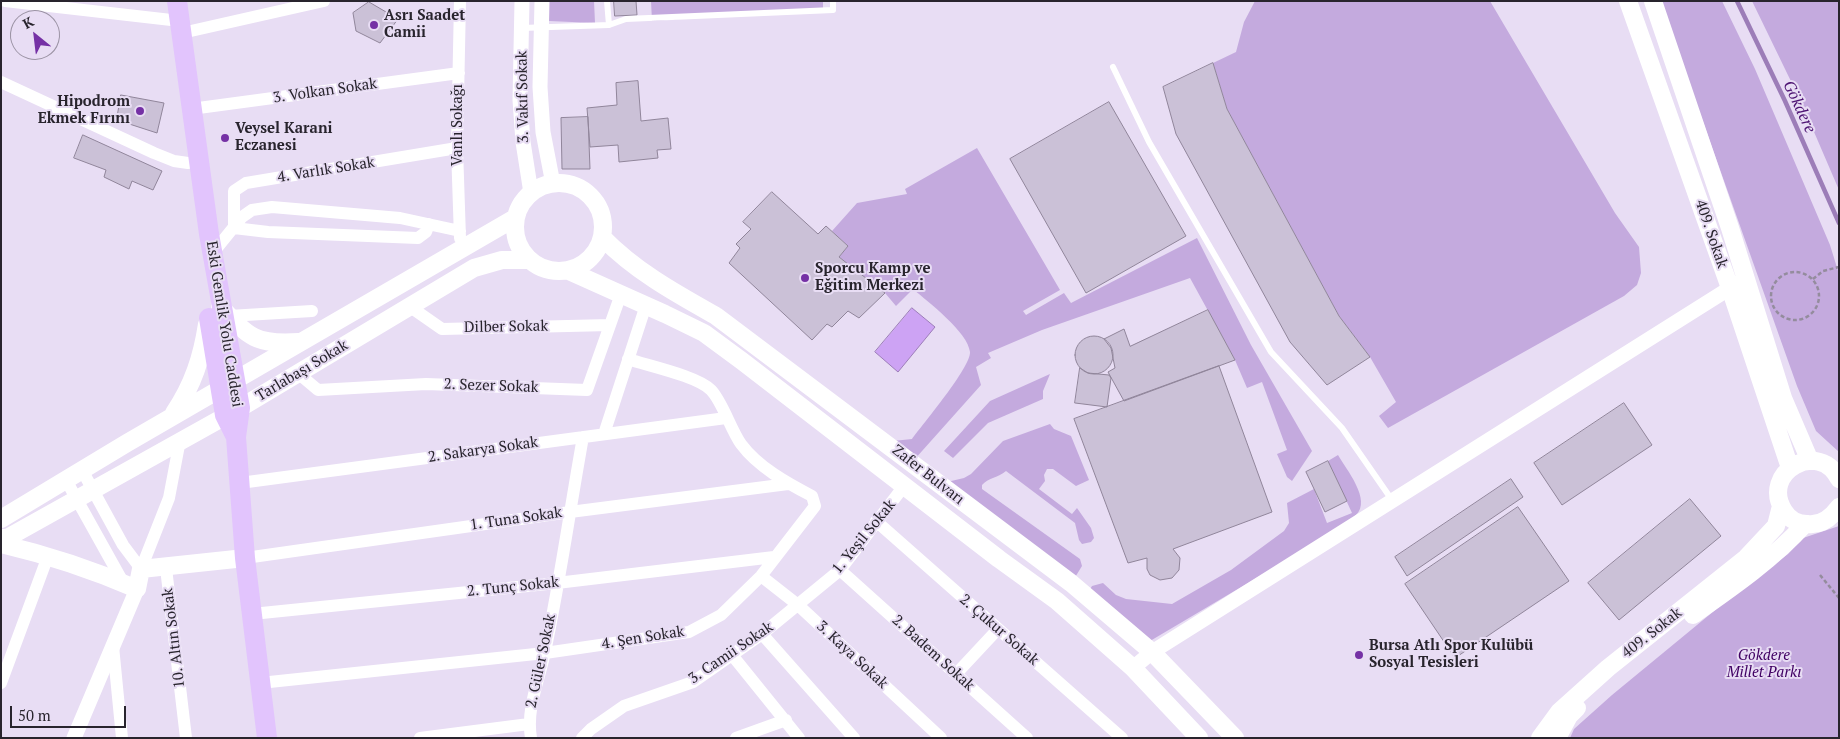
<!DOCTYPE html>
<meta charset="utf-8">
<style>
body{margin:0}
#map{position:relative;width:1840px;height:739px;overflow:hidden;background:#e8ddf4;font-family:"PT Serif",serif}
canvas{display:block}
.frame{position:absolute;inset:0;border:2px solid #28242d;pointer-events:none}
.north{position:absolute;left:10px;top:10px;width:50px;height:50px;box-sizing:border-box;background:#e8ddf4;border:1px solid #9b93a4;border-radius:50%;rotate:331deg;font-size:14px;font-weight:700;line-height:20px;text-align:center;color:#28242d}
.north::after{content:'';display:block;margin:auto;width:18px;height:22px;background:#7531a5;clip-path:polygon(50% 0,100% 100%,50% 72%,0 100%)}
.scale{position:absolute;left:10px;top:706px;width:116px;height:22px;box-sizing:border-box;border:2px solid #28242d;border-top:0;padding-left:6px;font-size:15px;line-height:18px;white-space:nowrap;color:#28242d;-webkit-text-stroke:4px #e8ddf4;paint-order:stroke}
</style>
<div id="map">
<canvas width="1840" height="739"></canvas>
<div class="frame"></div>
<div class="north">K</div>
<div class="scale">50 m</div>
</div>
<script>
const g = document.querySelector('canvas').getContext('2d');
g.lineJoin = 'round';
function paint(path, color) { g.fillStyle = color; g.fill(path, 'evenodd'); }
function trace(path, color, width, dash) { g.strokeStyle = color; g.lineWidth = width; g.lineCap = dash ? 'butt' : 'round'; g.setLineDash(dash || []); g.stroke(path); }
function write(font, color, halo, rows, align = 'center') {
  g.font = font + ' "PT Serif",serif'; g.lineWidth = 4; g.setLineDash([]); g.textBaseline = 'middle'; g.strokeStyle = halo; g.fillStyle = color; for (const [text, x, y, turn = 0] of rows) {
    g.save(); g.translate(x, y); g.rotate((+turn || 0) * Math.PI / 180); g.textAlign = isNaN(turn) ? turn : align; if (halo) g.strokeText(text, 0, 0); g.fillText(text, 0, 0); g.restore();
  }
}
paint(new Path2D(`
 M549 1H594L595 23 549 21Z
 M651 1H823V9L652 21Z
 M1255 1H1490L1615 213 1639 247 1641 273 1637 285 1624 296 1388 428 1379 416 1396 402 1370 357 1339 316 1227 109 1213 63 1236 52 1244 22Z
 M1660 1H1722L1755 69 1830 245 1839 274V452L1816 431 1797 386Z
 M1752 1H1839V190L1802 104Z
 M977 148 1060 290 1023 311 1026 315 1064 293 1071 303 1197 238 1251 345 1312 451 1292 481 1287 477 1277 454 1287 450 1262 382 1247 388 1235 360 1190 278 1042 330 988 353 991 358 976 367 981 385 914 460 893 441 912 439C923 424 971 367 970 352 968 332 928 302 913 289L896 306 885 293 839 257 848 246 832 231 857 203 907 194 905 189Z
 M1050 374 1043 391V399L988 423 953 458 944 451 990 401Z
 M1050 424 1054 429 1071 436 1089 480 1076 486 1053 469H1047L1044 475 1045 481 1039 489 1072 514 1077 508 1091 528 1094 538 1091 542 1082 544 1079 540 1075 523 1006 471C998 478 989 477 982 485V489L1080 559 1082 566 1074 579 947 482 964 478 971 474 1003 441Z
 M1338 455C1346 469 1372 500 1356 515 1350 521 1341 526 1334 532L1145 644 1089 591 1092 586 1103 583 1116 595 1126 599 1172 604 1231 570 1284 531 1289 523 1287 503 1314 489 1327 523 1352 513 1328 461Z
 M1839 526V738H1570L1574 729 1612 695 1731 597 1788 554 1803 538Z`), '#c4aade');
const water = new Path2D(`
 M912 308 935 327 898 372 875 352Z`);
paint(water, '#cda3f4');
trace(water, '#9c7db8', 1);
trace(new Path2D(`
 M1737 1 1785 101 1839 223`), '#9c7db8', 4.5);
const building = new Path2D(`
 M614 1H636L637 15 615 16Z
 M369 2 398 19 380 43 356 31 353 13Z
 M1213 63 1227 109 1339 316 1370 357 1327 385 1290 342 1176 134 1163 87Z
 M638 81 641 121 668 118 671 149 657 150 658 158 619 162 618 145 590 147 587 108 617 105 616 83Z
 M121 95 164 103 157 133 117 120Z
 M1109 102 1186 236 1086 293 1010 159Z
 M588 117 590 169H562L561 118Z
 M83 135 162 171 153 190 132 181 129 189 104 177 106 170 74 158Z
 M772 192 818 234 826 226 848 246 839 257 885 293 859 318 848 311 832 327 827 324 812 340 729 263 740 248 736 244 751 229 743 222Z
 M1208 310 1235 360 1124 401 1108 372 1115 368 1111 348 1104 339 1124 329 1130 346Z
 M1075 355a19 19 0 1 1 38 0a19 19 0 1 1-38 0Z
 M1219 366 1272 512 1173 549 1180 558 1179 570 1172 578 1160 580 1150 575 1147 569V558L1128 563 1074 419Z
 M1080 368 1088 373 1109 375 1111 378 1107 407 1075 403Z
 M1624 403 1652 445 1562 505 1534 463Z
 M1328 461 1347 501 1325 512 1306 472Z
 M1511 479 1523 497 1407 576 1395 557Z
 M1690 499 1721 536 1619 620 1588 583Z
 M1518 507 1569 581 1455 658 1405 584Z`);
paint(building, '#cbc1d7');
trace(building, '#90859a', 1);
trace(new Path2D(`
 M1771 296a24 24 0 1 1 48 0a24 24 0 1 1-48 0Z
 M1813 279 1823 271 1839 267
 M1820 575 1839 598`), '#948c9d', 2.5, [4, 2.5]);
trace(new Path2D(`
 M607 1 609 25
 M522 28 609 25 626 19 833 10V1
 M1113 67 1149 142 1271 352 1342 428 1392 500`), '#fff', 6);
trace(new Path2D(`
 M5 1 180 21
 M182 33 324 1
 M1 82 154 153 174 161 188 163
 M191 109 459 73
 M234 228V191L246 183 457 148
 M234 228 268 232 418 238 426 232 429 224
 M460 238 457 148 460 1
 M212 254 242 217 252 210 272 207 400 218 460 231
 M409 306 442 329 610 325
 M229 316 312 311
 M299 374 318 390 426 384 587 390 621 294
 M604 434 646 305
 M82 470 123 545 141 569 169 498 180 440
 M66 480 124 584
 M240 483 726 418
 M876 521 1122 738
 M245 558 570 512 788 484
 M166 568 186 738
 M840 570 1027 738
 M761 576 798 605 941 738
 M252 614 557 583 774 557
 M762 634 854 738
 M113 646 122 738
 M732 655 799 738
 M956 674 998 629
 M1 683 48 556
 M260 683 545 653 689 632 721 615 761 576 815 506 812 496C787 483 758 467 741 444 731 430 722 401 711 390 697 376 649 366 628 359
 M420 738 529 724
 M531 738C526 708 539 681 545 652 560 581 570 509 583 437
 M582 738 591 729 624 706 693 682 762 634 840 570 904 486
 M736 738 786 720`), '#fff', 12);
trace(new Path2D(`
 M522 1 520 100 523 142 531 193
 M542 1 540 87 543 132 553 184
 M1133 668 1152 652 1746 278
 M74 738 137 589`), '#fff', 15);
trace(new Path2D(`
 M1628 1 1730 288 1790 468
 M1653 1 1730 228 1783 398 1810 461
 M515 227a44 44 0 1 1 88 0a44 44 0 1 1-88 0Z
 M602 237C635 271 675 293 716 316L1071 583 1152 652 1235 738
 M569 271 665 314 704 333 742 361 999 559 1057 601 1133 668 1199 738
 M220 306C249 338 256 345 299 342
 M174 413C193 385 202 357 207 324
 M1839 479C1820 439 1759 472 1784 511 1789 519 1798 524 1807 524 1821 526 1831 518 1839 507
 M1 519 127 443 515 218
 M1 538H7L240 408 474 268 502 260H528
 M1 544C48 555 93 570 137 589L141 569 245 558
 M1693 615C1733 587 1772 560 1805 524
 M1540 738 1559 712 1608 668 1746 558 1776 526 1781 506
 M1557 738 1569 716 1577 708`), '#fff', 18);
trace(new Path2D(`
 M177 1 209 234 240 408 236 437 245 558 267 738
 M209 318 225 415 236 437`), '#e2c4fd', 20);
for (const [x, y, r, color] of [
 [374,25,5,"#7531a5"],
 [140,111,5,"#7531a5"],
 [225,138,5,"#7531a5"],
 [805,278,5,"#7531a5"],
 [1359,655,5,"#7531a5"]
]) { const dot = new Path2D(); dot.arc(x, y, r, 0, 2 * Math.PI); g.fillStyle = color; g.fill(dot); trace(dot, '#e8ddf4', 2); }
write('bold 15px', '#28242d', '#e8ddf4', [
 ["Asrı Saadet",384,16],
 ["Camii",384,33],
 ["Hipodrom",130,102,"right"],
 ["Ekmek Fırını",130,119,"right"],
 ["Veysel Karani",235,129],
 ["Eczanesi",235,146],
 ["Sporcu Kamp ve",815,269],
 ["Eğitim Merkezi",815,286],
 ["Bursa Atlı Spor Kulübü",1369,646],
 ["Sosyal Tesisleri",1369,663]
], 'left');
write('15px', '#28242d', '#e8ddf4', [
 ["3. Volkan Sokak",325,91,-8],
 ["3. Vakıf Sokak",523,97,-91],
 ["Vanlı Sokağı",458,125,-90],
 ["4. Varlık Sokak",326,170,-9],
 ["409. Sokak",1711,234,71],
 ["Eski Gemlik Yolu Caddesi",224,324,81],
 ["Dilber Sokak",506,327,-1],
 ["Tarlabaşı Sokak",302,371,-31],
 ["2. Sezer Sokak",491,386,2],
 ["2. Sakarya Sokak",483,450,-8],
 ["Zafer Bulvarı",928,475,38],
 ["1. Tuna Sokak",516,519,-8],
 ["1. Yeşil Sokak",864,537,-51],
 ["2. Tunç Sokak",513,587,-6],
 ["2. Çukur Sokak",999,630,41],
 ["409. Sokak",1652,633,-38],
 ["10. Altın Sokak",174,638,-97],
 ["4. Şen Sokak",643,638,-9],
 ["3. Camii Sokak",731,653,-34],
 ["2. Badem Sokak",933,653,42],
 ["3. Kaya Sokak",852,655,43],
 ["2. Güler Sokak",541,661,-78]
]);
write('italic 15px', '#400063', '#e8ddf4', [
 ["Gökdere",1764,656],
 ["Millet Parkı",1764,673]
]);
write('italic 16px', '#4e1473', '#e8ddf4', [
 ["Gökdere",1799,107,65]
]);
</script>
